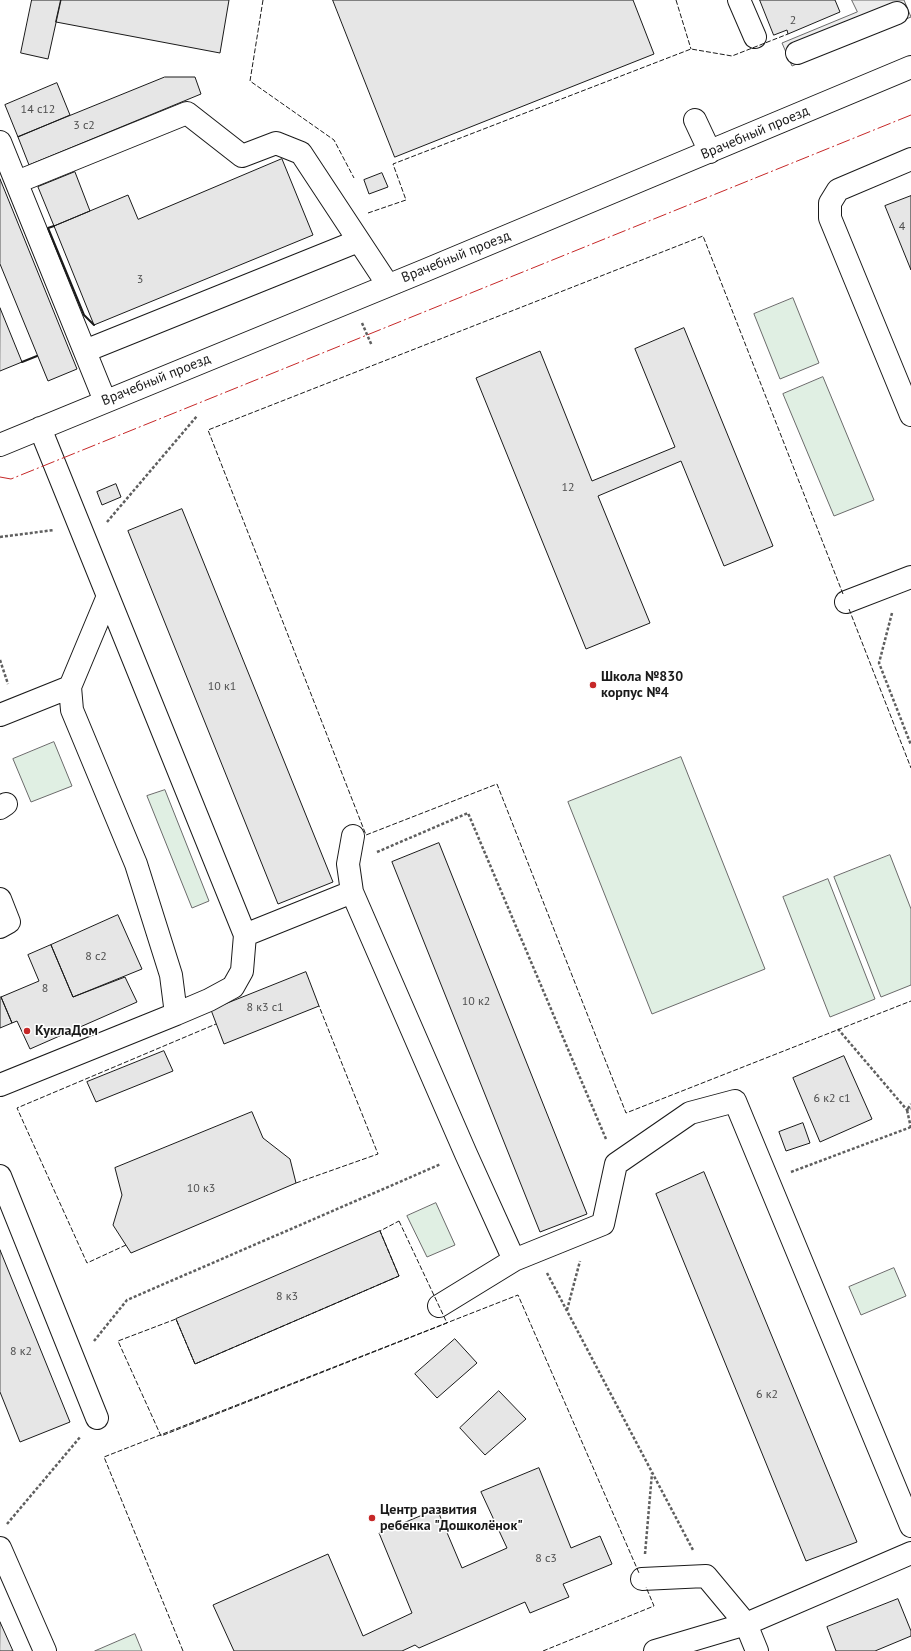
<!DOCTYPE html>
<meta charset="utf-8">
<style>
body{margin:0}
canvas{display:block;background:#fff}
</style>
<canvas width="911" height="1651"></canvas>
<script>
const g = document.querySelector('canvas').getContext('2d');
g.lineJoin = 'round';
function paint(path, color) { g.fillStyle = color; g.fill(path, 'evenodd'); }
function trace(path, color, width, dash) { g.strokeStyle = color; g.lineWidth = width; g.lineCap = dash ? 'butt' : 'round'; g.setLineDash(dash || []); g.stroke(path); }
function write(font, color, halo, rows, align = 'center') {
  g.font = font + ' "PT Sans",sans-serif'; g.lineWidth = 3; g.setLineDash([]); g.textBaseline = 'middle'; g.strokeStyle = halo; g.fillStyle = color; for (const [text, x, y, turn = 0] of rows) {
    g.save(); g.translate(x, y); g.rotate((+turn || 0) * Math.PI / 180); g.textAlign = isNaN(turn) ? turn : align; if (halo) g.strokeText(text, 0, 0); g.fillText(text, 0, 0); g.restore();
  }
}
const green = new Path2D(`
 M793 298 819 363 780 379 754 314Z
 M823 377 874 500 834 516 783 394Z
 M54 742 72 786 31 802 13 759Z
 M681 757 765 969 652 1014 568 802Z
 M165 790 209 901 192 908 147 796Z
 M890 855 911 909V985L881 997 834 877Z
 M828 879 875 999 830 1017 783 897Z
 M436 1203 455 1245 427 1257 407 1216Z
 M894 1268 906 1296 861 1315 849 1287Z
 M135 1634 142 1651H95Z`);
paint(green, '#e0efe3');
trace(green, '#6a6a6a', 1);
const parking = new Path2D(`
 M852 0H904L911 17 792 66 782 43 857 12Z`);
paint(parking, '#ededed');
trace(parking, '#6a6a6a', 1);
const building = new Path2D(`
 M32 0H61L48 59 21 53Z
 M61 0H229L220 53 56 22Z
 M333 0H633L654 54 395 157Z
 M760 0H835L840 12 788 34 787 30 774 35Z
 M165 77H195L201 94 29 165 18 137Z
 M57 83 70 115 18 137 5 105Z
 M282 159 313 235 94 325 54 226 128 195 138 219Z
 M75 172 90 211 54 226 38 187Z
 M382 173 388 187 369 194 364 180Z
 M0 179 77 369 48 381 0 264Z
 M911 196V270L885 206Z
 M0 308 22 362 0 371Z
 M684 328 773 546 724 566 681 461 598 496 650 623 586 649 476 378 540 351 592 481 675 447 635 349Z
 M116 484 121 497 102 505 97 492Z
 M182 509 333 882 278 904 128 531Z
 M439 843 587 1214 540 1232 392 862Z
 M118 915 142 969 73 997 51 945Z
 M51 945 73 997 125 977 137 1002 30 1049 17 1021 12 1023 1 997 39 981 28 955Z
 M306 972 319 1006 224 1044 211 1010Z
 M1 997 12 1023 0 1028V998Z
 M164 1051 173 1071 96 1102 87 1082Z
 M844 1056 872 1119 820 1142 793 1078Z
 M252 1112 263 1138 290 1159 296 1183 131 1253 113 1225 122 1195 115 1168Z
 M803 1123 810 1143 786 1151 779 1132Z
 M704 1172 857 1542 806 1561 656 1194Z
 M380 1231 399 1276 195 1364 176 1319Z
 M0 1250 70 1422 20 1442 0 1392Z
 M455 1339 477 1363 437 1398 415 1374Z
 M499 1391 526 1419 485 1455 460 1428Z
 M539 1468 571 1548 600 1536 612 1564 563 1584 569 1597 530 1613 525 1602 419 1648 415 1645 402 1651H234L213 1605 328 1554 363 1636 412 1613 379 1533 437 1509 462 1568 507 1548 481 1492Z
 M898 1599 911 1631V1636L875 1651H836L827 1627Z
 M0 1622 13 1651H0Z`);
paint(building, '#e6e6e6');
trace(building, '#1a1a1a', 1);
const minor = new Path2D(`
 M739 0 755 37
 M797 53 897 13
 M695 120 710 152
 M0 142 105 401
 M911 159 838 190 830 203V218L911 415
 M17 182 187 113 242 156 276 143 301 153 388 285
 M85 351 358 241
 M40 428 245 935 242 971 233 987 209 1000 176 1014 171 975 136 864 72 710 70 687 108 596
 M0 445 426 270 911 67
 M846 602 911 577
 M0 715 70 687
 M0 808 6 804
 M352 892 348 864 353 836
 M0 899 9 922 0 927
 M245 935 352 892 466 1154 514 1260 603 1224 616 1164 690 1113 735 1101 911 1526
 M0 1085 176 1014
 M0 1176 97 1418
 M439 1306 514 1260
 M0 1548 45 1651
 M642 1579 706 1576 746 1624 757 1651
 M655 1651 746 1624 911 1553`);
trace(minor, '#1a1a1a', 24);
trace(new Path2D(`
 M362 323 372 346
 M107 522 197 416
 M0 537 54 530
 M892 613 879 663 911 745
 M0 660 8 684
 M377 852 468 813 606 1139
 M838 1029 907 1110 911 1109
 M911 1128 907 1110 911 1104
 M791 1172 911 1127
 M547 1273 693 1550
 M567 1310 580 1261
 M94 1341 127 1300 441 1164
 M7 1524 81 1436
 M645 1554 652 1473`), '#5f5f5f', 2.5, [3, 2]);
trace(minor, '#fff', 22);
trace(new Path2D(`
 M263 0 250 81 334 140 354 178
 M676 0 691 49
 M368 213 406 200 393 164 691 49 732 56 788 34
 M843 594 703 236 208 430 366 835 497 784 626 1113 911 1001
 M849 609 911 768
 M296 1183 378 1154 319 1006
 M399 1221 447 1323 161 1436 118 1341 176 1319 195 1364 399 1276 380 1231Z
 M126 1245 87 1263 17 1108 216 1024
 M183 1651 104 1457 518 1295 639 1573
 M543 1651 654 1606 646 1587`), '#1a1a1a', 1, [5, 2]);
trace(new Path2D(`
 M54 226 48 228 84 315 94 325
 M22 362 37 356`), '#1a1a1a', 2);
trace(new Path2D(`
 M0 477 11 479 911 115`), '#c62828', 1, [14, 3, 2, 3]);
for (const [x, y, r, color] of [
 [593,685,4,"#c62828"],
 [27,1031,4,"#c62828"],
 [372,1518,4,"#c62828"]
]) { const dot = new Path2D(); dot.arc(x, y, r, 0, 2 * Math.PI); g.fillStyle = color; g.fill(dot); trace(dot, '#fff', 1.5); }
write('12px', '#4d4d4d', null, [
 ["2",793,21],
 ["14 с12",38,110],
 ["3 с2",84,126],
 ["4",902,227],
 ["3",140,280],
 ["12",568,488],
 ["10 к1",222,687],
 ["8 с2",96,957],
 ["8",45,989],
 ["10 к2",476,1002],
 ["8 к3 с1",265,1008],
 ["6 к2 с1",832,1099],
 ["10 к3",201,1189],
 ["8 к3",287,1297],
 ["8 к2",21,1352],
 ["6 к2",767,1395],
 ["8 с3",546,1559]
]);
write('14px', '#1a1a1a', '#fff', [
 ["Врачебный проезд",755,133,-23],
 ["Врачебный проезд",456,257,-22],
 ["Врачебный проезд",156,380,-22]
]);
write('bold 14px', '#1a1a1a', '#fff', [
 ["Школа №830",601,677],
 ["корпус №4",601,693],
 ["КуклаДом",35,1031],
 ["Центр развития",380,1510],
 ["ребенка \"Дошколёнок\"",380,1526]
], 'left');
</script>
